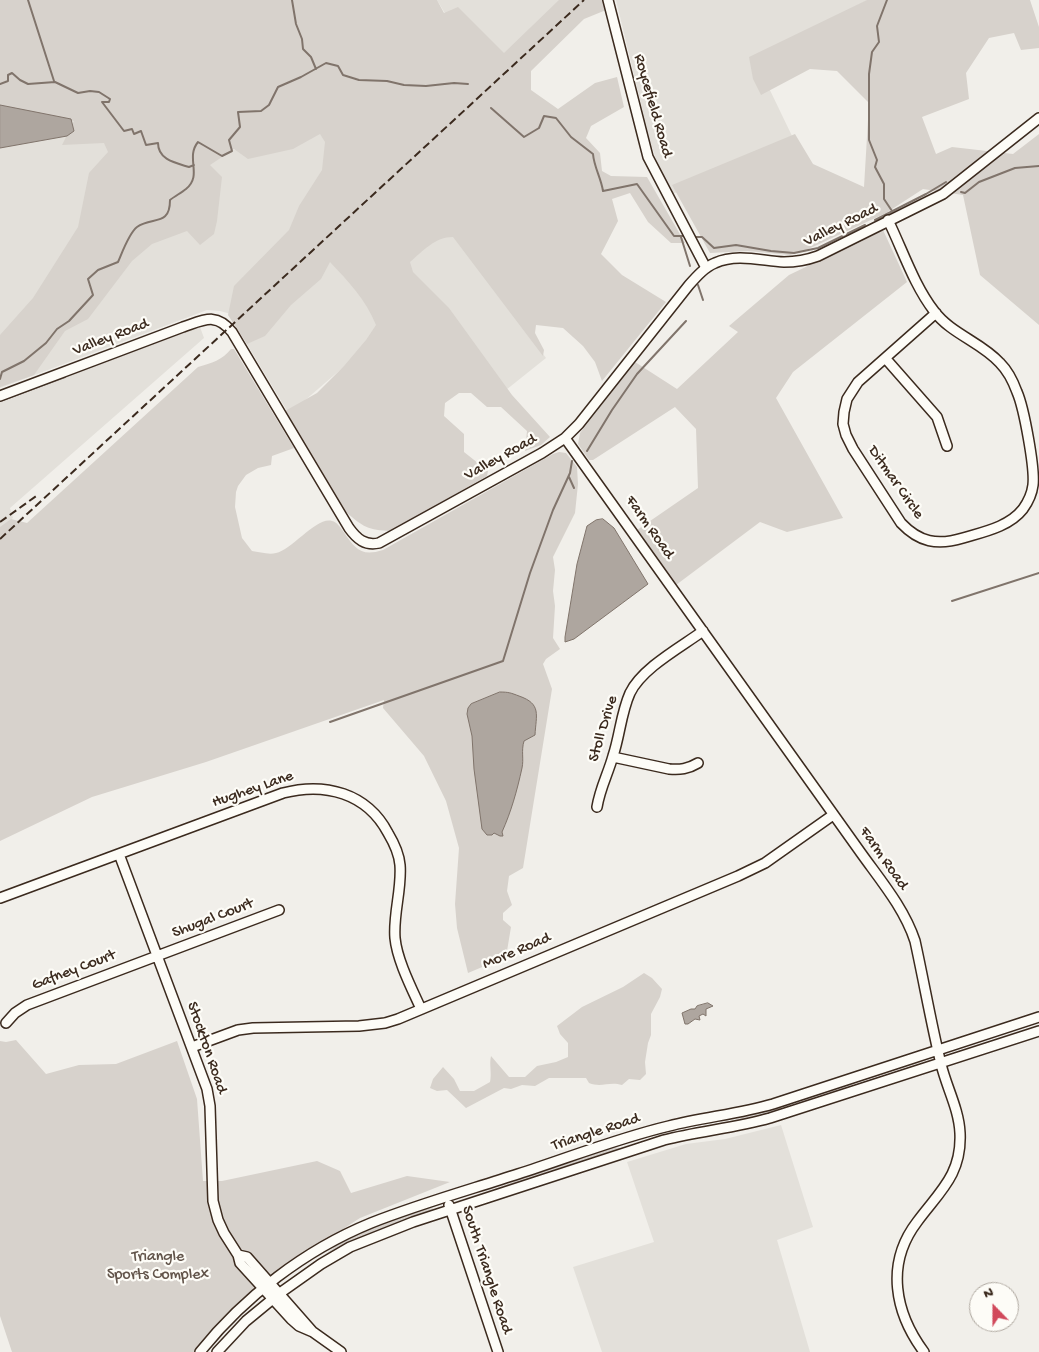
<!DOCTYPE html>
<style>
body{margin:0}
#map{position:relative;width:1039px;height:1352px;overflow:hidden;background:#f1efea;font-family:"Gochi Hand",sans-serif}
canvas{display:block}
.north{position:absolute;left:969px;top:1282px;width:50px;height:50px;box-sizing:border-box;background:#fdfcf7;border:1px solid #afa8a0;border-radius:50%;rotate:338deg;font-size:14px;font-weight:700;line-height:20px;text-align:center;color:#3b2a1e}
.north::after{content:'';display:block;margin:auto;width:18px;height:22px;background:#d1495b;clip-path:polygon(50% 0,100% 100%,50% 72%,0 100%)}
</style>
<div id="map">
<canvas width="1039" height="1352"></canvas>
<div class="north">N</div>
</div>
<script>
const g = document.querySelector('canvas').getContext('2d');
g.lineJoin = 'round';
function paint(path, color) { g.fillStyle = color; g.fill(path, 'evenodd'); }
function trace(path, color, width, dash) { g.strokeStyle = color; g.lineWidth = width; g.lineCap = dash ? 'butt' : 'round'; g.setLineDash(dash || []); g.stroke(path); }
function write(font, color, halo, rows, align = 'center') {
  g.font = font + ' "Gochi Hand",sans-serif'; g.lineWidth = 4.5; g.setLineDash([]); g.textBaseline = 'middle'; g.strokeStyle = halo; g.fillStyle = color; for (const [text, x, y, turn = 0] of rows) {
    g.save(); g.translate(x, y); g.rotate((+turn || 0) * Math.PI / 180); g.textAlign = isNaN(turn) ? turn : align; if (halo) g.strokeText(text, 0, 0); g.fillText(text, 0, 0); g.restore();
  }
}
paint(new Path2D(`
 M437 0H563L503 56 446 15Z
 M616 0H868L754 57 793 138 673 194 658 165 650 141Z
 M0 92 213 157 311 123 367 188 231 314 220 311 207 310 0 388Z
 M448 226 546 358 506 390 403 261Z
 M332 255 390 327 289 414 242 336Z
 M200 327 204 338 10 508 13 518 0 528V401Z
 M781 1125 813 1227 777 1240 810 1352H602L573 1267 654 1242 627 1162 686 1144 725 1139Z`), '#e3e0da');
paint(new Path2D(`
 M0 0H437L444 13 458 7 504 53 559 0H614L611 8 584 19 531 71V90L558 109 595 83 617 77 624 107 591 126 586 138 600 153 602 171 611 176 647 177 685 243H671L648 222 630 193 612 199 618 221 601 254 622 275 666 302 602 381 595 362 583 346 563 328 536 325 535 333 544 350 543 356 453 237C435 237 423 251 410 262L413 272 449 308 512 395 550 437 541 445 525 451 527 431 501 407H487L471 393H459L445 403 444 416 464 434V452L488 471 487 476 391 531C368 530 363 527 346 512L285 411 317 393 344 366 366 340 376 325C366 300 348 281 330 262L321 279 291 305 265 336 247 344 228 315 234 286 289 230 299 206 322 170 325 142 320 134 293 149 248 159 234 149 210 165 222 177 217 221 214 234 200 245 187 231 152 244 132 261 88 319 65 331 34 375 0 387V335L33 298 78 227 89 173 108 152 104 143 62 145 74 121 18 113 0 106Z
 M867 0H1030L1039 27V48L1021 50 1014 33 989 38 966 73 969 99 922 117 936 154 952 147 1013 154 1039 134V325L980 275 963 195 923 189 886 213 804 251 790 255 748 251 710 253 672 185 795 134 813 164 864 187 869 103 837 71 810 69 761 95 753 79 749 57Z
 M883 230 907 282 793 372 776 398 843 518 787 532 760 522 676 585 637 530 698 488 696 429 675 407 593 460H589L578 444 580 433 635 362 677 389 738 332 729 326 789 275Z
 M231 349H234L294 448 272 456 271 465 258 468 246 475 238 486 236 492 235 507 242 538 252 551C259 552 269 555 276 553 292 550 317 516 332 521 337 522 340 527 343 531 355 549 361 557 383 550L553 454 559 452 566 453 577 467 578 484 575 513 553 557 555 570 553 591 555 606 553 638 560 649 546 659 543 664 552 689 523 868 509 876 507 891 512 905 503 913V920L511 927 506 957 468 973 457 928 455 904 459 848 446 801 424 756 383 708 384 700 206 762 92 797 0 841V527L11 519 27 523 198 367C212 363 222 360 231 349Z
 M644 973 652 978 662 989 660 997 651 1014V1035L648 1043 645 1062 646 1074 640 1080 629 1079 622 1085C609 1081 602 1088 589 1083L586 1078H549L535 1086 522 1085 511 1089 504 1088 466 1108 447 1090 437 1091 430 1088 433 1079 443 1067 454 1079 460 1091H474L490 1082C492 1073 489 1065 491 1056L509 1077H525L537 1066 556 1062 568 1057V1043L560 1034 557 1026 582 1007 623 987Z
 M16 1040 46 1074 79 1065 116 1064 177 1041 197 1099 203 1181H222L317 1161 340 1171 351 1193 407 1176 450 1182 360 1218 273 1274 195 1352H12L0 1316V1041L6 1042Z
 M922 1062 856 1083 838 1092 764 1116 639 1144V1143L687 1129 731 1121 909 1064Z
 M612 1147 620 1148 622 1150 458 1203V1201C510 1184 561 1164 612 1147Z
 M425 1208 438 1209 378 1231 346 1245 324 1258 281 1286 322 1257 342 1241 391 1219Z`), '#d7d2cc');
const water = new Path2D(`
 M0 105 71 119 74 131 67 136 0 148Z
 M603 519 614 528 648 584 574 639 565 642V637L577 564 587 526 596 520Z
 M500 692C509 692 511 693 519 696 542 704 536 715 535 735L524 741C521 751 524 759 522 768 517 791 511 812 502 832L503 836H500L494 833 492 835H487L482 829 474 769 472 736 467 714 468 708 471 704Z
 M708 1003 713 1006 706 1009V1016L703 1014 699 1016 700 1020 695 1019 688 1024H685L682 1013 691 1009H695L697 1006Z`);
paint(water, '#aea69f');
trace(water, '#80746b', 1);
trace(new Path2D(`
 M28 0 54 81
 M292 0 296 24 302 39 303 49 311 57 316 69
 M887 0 877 26 879 42 872 52 869 74V140L877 160 875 167 884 184V199L892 211
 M0 84 8 81V75L12 73 20 80 28 84 55 82 78 93 90 91 99 92 110 99 109 102H102L124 131 132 129 134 134 141 131 146 145 158 143C158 160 176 163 189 167L194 165
 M491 108 524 137 539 128 544 116 556 118 571 137 593 154C594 167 601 178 603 191L637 184 674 236H686
 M961 192 965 193 979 182 1015 168 1039 166
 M875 220 926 194 946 182
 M681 237 690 266
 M693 237H702L714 248 736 245 771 251 794 253 818 248 865 225
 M698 285 703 300
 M0 379 2 372 24 361 46 343 57 329 69 321 93 295 88 279 98 270 118 262C122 253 129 233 137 227 152 216 170 227 170 200 175 196 181 193 186 189 203 175 185 158 198 142L222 156 232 151 229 140 240 127 238 112 261 111 269 105 278 87 301 77 326 63 338 66 343 75 359 80 387 81 404 85 426 86 454 83 468 84
 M0 401 65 377
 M587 451 612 410 637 374 686 321
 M569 477 574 488
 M952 601 1039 573
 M330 722 503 661 530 573 553 510 570 473 572 461`), '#80746b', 2);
const minor = new Path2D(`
 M608 0 648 157 706 268
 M888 220C903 251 914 285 934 311 951 334 981 342 1000 363 1008 371 1013 381 1017 392 1024 408 1035 468 1033 485 1032 493 1028 502 1023 509 1009 527 983 532 963 538 937 546 919 542 901 523L853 449 846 435 843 424 844 412 847 399 858 382 936 313
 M886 359 937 417 947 446
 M0 396 183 327C204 320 216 312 232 332L349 528C357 539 365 546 379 543L542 453 565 438 579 424 689 285C697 276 705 267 715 263 737 253 762 261 784 262 796 262 807 260 818 256L943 194 1039 118
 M565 438 861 853C881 881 904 908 915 941 924 982 931 1023 941 1064 946 1086 959 1109 960 1133 962 1175 939 1192 917 1222 885 1264 895 1313 924 1352
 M613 757 669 769C680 770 688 769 698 763
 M597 807C600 788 608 774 613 756 620 735 621 713 630 693 642 668 681 647 703 631
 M119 854 207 1089 210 1106 213 1201 218 1220 224 1233 238 1255 240 1263 291 1319 299 1326 313 1332 341 1352
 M0 898 283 793C325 782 367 793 388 833 394 843 399 853 400 865 402 889 393 914 395 938 397 960 412 989 421 1009
 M6 1023 15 1013 27 1005 279 910
 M192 1047 238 1030 253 1028 359 1026 385 1023 398 1019 738 876 765 863 833 815
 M449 1205 498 1352
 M238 1255 247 1257 312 1331
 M200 1352C244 1297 305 1250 371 1223 419 1204 469 1190 518 1174 568 1158 618 1138 669 1126 704 1117 739 1114 773 1104L1039 1017
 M217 1352 246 1321 280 1293 321 1264 350 1247 413 1222 664 1140C699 1131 735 1128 770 1118L1039 1031`);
trace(minor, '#3b2a1e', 12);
trace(minor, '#fdfcf7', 9);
trace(new Path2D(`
 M0 522 39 494
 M0 539 584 0`), '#3b2a1e', 2, [8, 4]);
write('16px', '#3b2a1e', '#fdfcf7', [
 ["Roycefield Road",652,106,74],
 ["Valley Road",841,226,-26],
 ["Valley Road",111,338,-21],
 ["Valley Road",501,458,-29],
 ["Ditmar Circle",895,483,55],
 ["Farm Road",649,528,55],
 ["Stoll Drive",604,729,-73],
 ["Hughey Lane",253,790,-19],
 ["Farm Road",883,859,55],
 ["Shugal Court",213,919,-21],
 ["More Road",517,952,-23],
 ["Gafney Court",74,971,-21],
 ["Stockton Road",206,1048,71],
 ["Triangle Road",596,1133,-18],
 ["South Triangle Road",486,1270,72]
]);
write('16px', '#62544a', '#fdfcf7', [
 ["Triangle",158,1258],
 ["Sports Complex",158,1276]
]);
</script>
